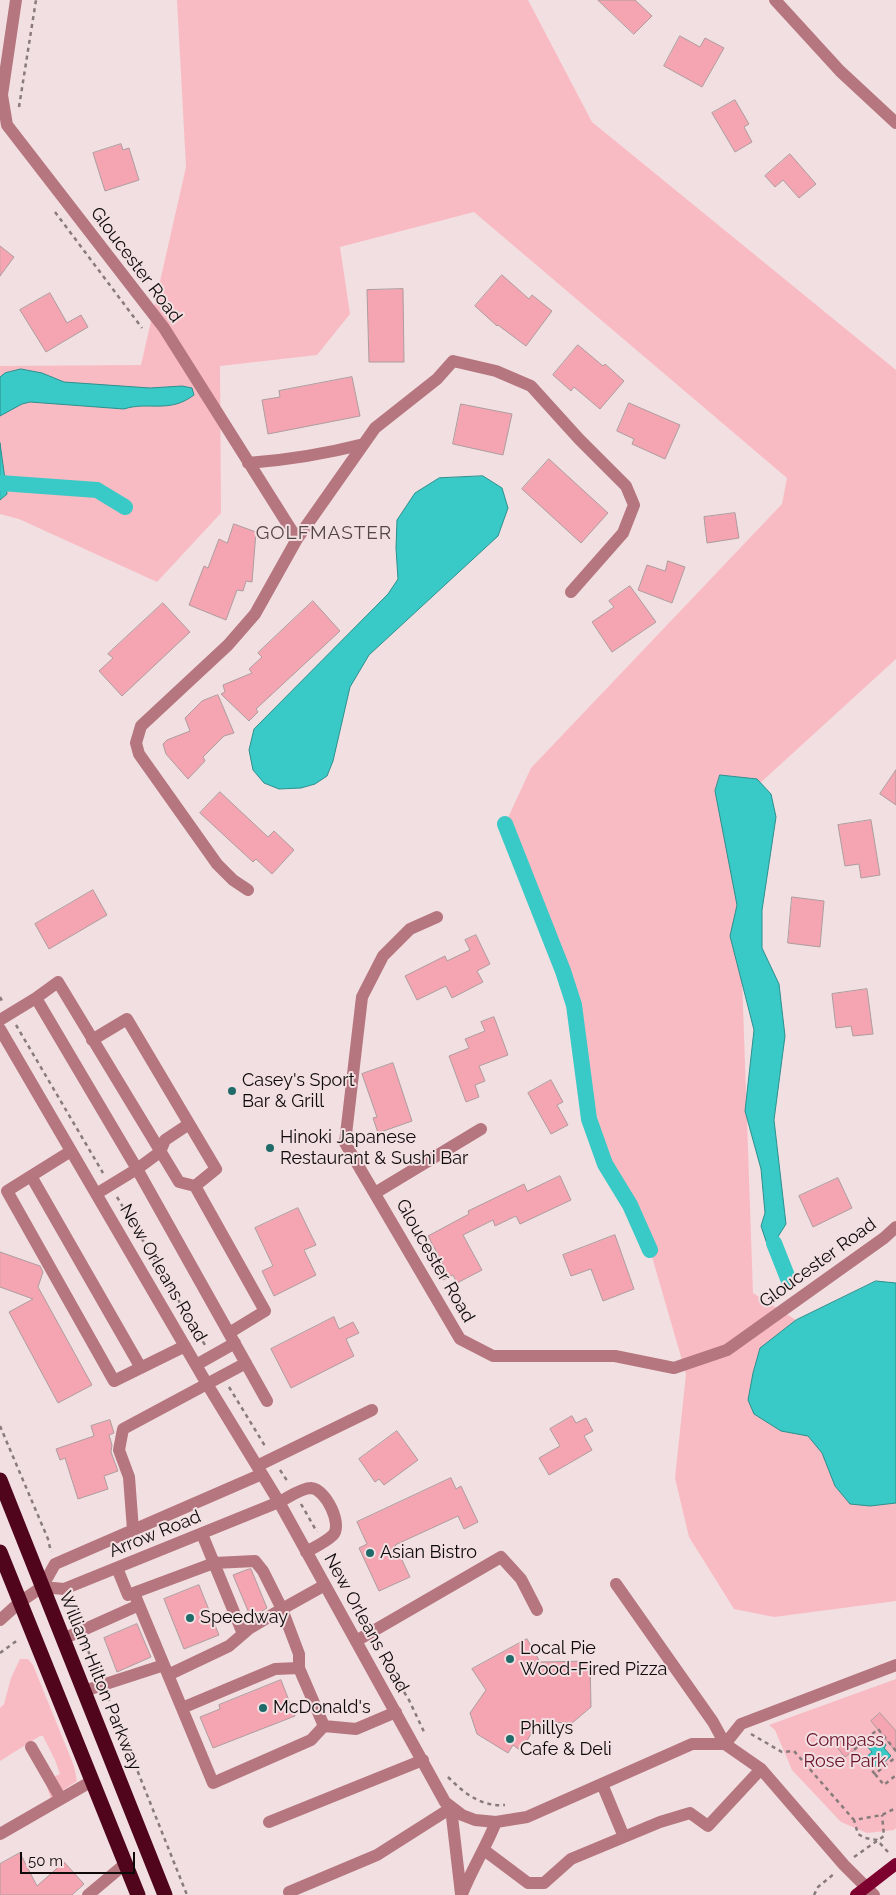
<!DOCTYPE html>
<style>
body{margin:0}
#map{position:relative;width:896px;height:1895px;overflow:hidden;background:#f2dfe1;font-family:Raleway,sans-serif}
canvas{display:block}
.scale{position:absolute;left:20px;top:1852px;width:115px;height:22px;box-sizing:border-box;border:2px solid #0f0a0a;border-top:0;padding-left:6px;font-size:15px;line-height:18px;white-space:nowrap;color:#0f0a0a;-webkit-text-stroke:4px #f2dfe1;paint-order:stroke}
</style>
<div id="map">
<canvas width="896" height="1895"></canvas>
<div class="scale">50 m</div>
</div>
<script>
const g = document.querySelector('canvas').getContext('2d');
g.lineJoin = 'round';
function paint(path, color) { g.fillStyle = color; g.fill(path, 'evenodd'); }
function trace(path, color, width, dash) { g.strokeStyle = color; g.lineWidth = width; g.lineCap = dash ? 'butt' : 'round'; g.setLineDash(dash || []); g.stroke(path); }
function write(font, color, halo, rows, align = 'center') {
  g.font = font + ' Raleway,sans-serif'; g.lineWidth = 4; g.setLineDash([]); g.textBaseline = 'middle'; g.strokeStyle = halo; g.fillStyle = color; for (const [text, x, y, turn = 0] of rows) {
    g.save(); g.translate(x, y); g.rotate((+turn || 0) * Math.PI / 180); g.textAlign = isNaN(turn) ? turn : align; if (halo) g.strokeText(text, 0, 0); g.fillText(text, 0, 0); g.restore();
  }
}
paint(new Path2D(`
 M177 0H528L592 122 896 370V659L736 805 753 1293 796 1320 896 1377V1601L774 1617 734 1609 689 1537 675 1478 686 1374 650 1250 630 1205 605 1164 589 1119 574 1005 563 971 505 824 531 768 782 504 787 478 474 212 340 247 350 314 317 355 220 366 221 513 157 582 19 519 0 514V366L141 365 186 167Z
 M20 1659H28L33 1665 74 1766 77 1781 63 1790 58 1798 51 1799 47 1787 53 1777 60 1774 55 1760 43 1736H40L0 1761V1708L4 1704 11 1678Z
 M896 1679V1828L894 1830 867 1833 841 1822 792 1770 775 1730 769 1725Z`), '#f8bbc3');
const water = new Path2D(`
 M21 369 42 373 64 382 150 388 182 386 192 388 194 395C169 414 148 401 124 409L30 402 22 404 0 416V377L5 373Z
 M0 443 7 494 0 500Z
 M483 476 502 488 508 508 498 536 369 655 350 687 333 761 327 776 315 784 301 788 279 789 264 783 253 770 249 750 254 729 388 594 398 579 396 548 397 520 415 493 439 478Z
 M720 775 757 779 771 794 776 817 762 910V948L779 984 785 1036 774 1120 786 1224 774 1243 767 1244 761 1226 765 1213 761 1169 745 1111 754 1030 730 936 737 905 715 791Z
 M876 1281 896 1283V1503L870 1506 850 1504 835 1486 822 1453 808 1436 781 1431 754 1414 748 1400 753 1373 760 1348 796 1320Z
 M881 1739 886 1745 884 1748 891 1756 881 1765 879 1763 873 1768 865 1758 872 1752 866 1745 872 1740 875 1744Z`);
paint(water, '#39c9c6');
trace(water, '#2c908e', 1);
trace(new Path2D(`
 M0 483 97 490 125 507
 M505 824 563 971 574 1005 589 1119 605 1164 630 1205 650 1250
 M774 1243 789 1281`), '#39c9c6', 16);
const building = new Path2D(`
 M598 0H635L652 16 634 34Z
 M680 36 700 47 705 38 724 48 702 87 664 66Z
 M735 100 749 124 744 127 752 142 735 152 712 113Z
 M121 144 123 150 129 148 139 180 105 191 93 153Z
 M790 154 816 184 799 198 783 180 775 187 765 176Z
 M0 246 14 257 0 276Z
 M502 275 529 299 532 295 552 311 526 346 498 325 497 326 475 306Z
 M403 289 404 362H369L367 290Z
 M50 293 67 323 81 315 88 327 46 352 20 310Z
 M578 345 603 366 605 364 624 381 600 409 574 387 571 391 553 375Z
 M352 377 360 416 268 434 262 400 280 397 279 391Z
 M629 403 680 425 665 459 632 444 634 439 617 431Z
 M461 404 512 414 503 455 453 444Z
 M549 459 608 513 581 543 522 489Z
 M735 513 739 538 707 543 704 517Z
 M234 524 256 532 252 582 246 581 243 591 237 590 226 620 189 605 204 566 208 568 219 539 227 543Z
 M668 561 685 567 672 603 638 590 647 565 665 571Z
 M630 586 656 622 612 652 592 622 614 607 609 601Z
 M313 601 340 631 256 709 258 712 249 721 221 694 225 692 223 685 252 673 249 669 262 657 258 653Z
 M163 603 190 632 122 696 99 671 113 658 108 654Z
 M218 695 234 733 224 736 203 757 205 761 188 779 166 754 163 744 167 740 190 731 185 718 202 701Z
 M896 770V805L880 794Z
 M220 792 268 837 274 831 294 850 272 874 256 859 253 862 200 813Z
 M871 820 880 875 861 878 859 864 845 866 838 825Z
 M93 890 107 915 49 949 35 924Z
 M792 897 824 901 820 947 788 943Z
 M476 935 490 964 477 971 483 982 452 998 446 986 417 1000 405 976 445 956 447 961 470 950 465 940Z
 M867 989 873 1034 853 1036 851 1026 836 1028 832 994Z
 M494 1017 508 1055 479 1066 485 1081 475 1085 479 1097 466 1102 449 1056 469 1048 465 1039 485 1031 481 1022Z
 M393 1063 412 1121 378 1133 373 1118 377 1117 362 1074Z
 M551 1080 563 1102 557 1105 568 1125 551 1134 528 1093Z
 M560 1176 571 1200 520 1224 516 1216 495 1226 493 1220 463 1235 482 1270 457 1283 453 1275 443 1280 436 1268 443 1264 428 1236 469 1214 468 1211 524 1184 527 1191Z
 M838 1178 852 1208 813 1227 799 1196Z
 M298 1208 316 1245 304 1250 316 1275 274 1296 262 1271 273 1266 255 1228Z
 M615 1235 634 1289 603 1301 591 1269 571 1276 563 1255Z
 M0 1252 40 1266 43 1272 38 1287 92 1385 58 1403 9 1312 33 1299 0 1287Z
 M334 1317 339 1329 353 1322 359 1333 346 1339 354 1356 291 1388 271 1349Z
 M572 1416 576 1423 586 1418 593 1431 584 1436 592 1450 549 1475 539 1458 560 1446 550 1429Z
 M110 1420 114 1433 109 1435 112 1445 111 1452 118 1471 104 1476 108 1489 78 1499 65 1458 60 1460 56 1449 94 1436 91 1426Z
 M397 1431 418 1460 384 1485 379 1479 375 1482 359 1459Z
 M451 1478 456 1489 461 1486 478 1522 464 1529 458 1516 395 1545 410 1577 379 1591 359 1548 367 1544 357 1522Z
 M251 1569 267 1608 251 1618 233 1575 246 1570Z
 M199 1585 219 1635 184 1649 164 1599Z
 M137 1624 151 1657 117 1672 104 1638Z
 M527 1639 540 1662 590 1661 591 1707 572 1723 543 1722 535 1727 521 1751 513 1745 508 1753 477 1734 470 1713 486 1690 472 1669Z
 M281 1680 295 1716 213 1748 200 1717 220 1709 219 1705Z
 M880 1713 896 1731V1752L871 1721Z
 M847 1737 857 1748 845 1757 836 1746Z
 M20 1853 37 1886 64 1862 84 1884 72 1895H0V1864Z`);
paint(building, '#f4a5b1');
trace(building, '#ad9c9e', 1);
trace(new Path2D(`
 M19 107 36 0
 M55 212 142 328
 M0 997 3 1003
 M16 1025 103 1173
 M117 1197 205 1345
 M229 1387 265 1446
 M0 1426 48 1539 51 1552
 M280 1470 288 1482
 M301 1504 317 1532
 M328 1555 345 1590
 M69 1602 75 1618
 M85 1644 98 1673
 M0 1653 19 1639
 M383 1658 409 1700 425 1734
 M108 1697 187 1895
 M751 1734 782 1752 794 1751 854 1820
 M896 1751 878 1729 854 1750 875 1774 896 1757
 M875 1774 884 1785 896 1775
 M448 1777C464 1793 481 1807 505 1805
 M888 1852 877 1840 865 1838 858 1834 854 1820 882 1815 896 1808
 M854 1857 884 1836 882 1815
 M814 1895 818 1887 835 1873`), '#887b7c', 2.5, [4, 4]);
trace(new Path2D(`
 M16 0 2 95 7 125 164 328 297 539
 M775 0 840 71 896 123
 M248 463C288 460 325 454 364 444
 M248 890 233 880 217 864 139 754 136 743 141 726 228 645 255 614 297 539 375 428 437 379 453 361 496 371 531 386 579 439 626 486 634 505 623 533 571 592
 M437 917 410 929 383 956 362 997 345 1143 460 1339 493 1356H615L674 1368 727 1350 884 1238 896 1227
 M36 998 58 982 179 1182 195 1186 265 1311 229 1333
 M0 1020 36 998 137 1169 160 1152 165 1140 189 1124
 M0 1029 207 1384 279 1502 445 1802 462 1815 475 1820 496 1822 527 1817 692 1744H725L761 1769 844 1865 874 1895
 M92 1040 127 1019 216 1169 195 1186
 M71 1151 7 1191 114 1381 185 1346
 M31 1176 141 1368
 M375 1193 481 1129
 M96 1194 137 1169 267 1401
 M196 1365 235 1343
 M257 1466 372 1410
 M133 1530 129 1477 119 1450 123 1429 246 1363
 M202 1534 243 1634
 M117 1568 128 1595 214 1563 255 1561 263 1571 282 1609 250 1628 229 1646 168 1675
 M616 1584 713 1722 725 1744
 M42 1587 64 1589 279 1502C288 1498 301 1488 311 1488 326 1489 343 1525 333 1535 326 1542 315 1547 306 1552
 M134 1593 213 1783 311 1740 324 1726 356 1729 396 1712
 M0 1620 20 1602 42 1587 55 1564 262 1474
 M63 1639 139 1605
 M356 1641 501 1557 521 1579 537 1610
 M84 1691 164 1665
 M182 1708 275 1669 299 1668
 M324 1726 299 1668V1654L282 1609 325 1585
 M725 1744 741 1724 896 1665
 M31 1747 61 1799
 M602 1784 624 1837
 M269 1822 423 1760
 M0 1834 92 1781
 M484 1850 528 1883H544L571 1859 660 1822 690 1813 708 1826 761 1769
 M289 1892 377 1855 451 1808 461 1894
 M462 1894C472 1869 486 1847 496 1822
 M88 1895 125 1864`), '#b5767f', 12);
trace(new Path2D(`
 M856 1895 896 1864`), '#7e002f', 12);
trace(new Path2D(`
 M0 1480 165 1895
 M0 1552 138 1895`), '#51051d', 15);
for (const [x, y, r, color] of [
 [232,1091,5,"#1f6b69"],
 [270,1148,5,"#1f6b69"],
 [370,1553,5,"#1f6b69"],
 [190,1618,5,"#1f6b69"],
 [510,1659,5,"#1f6b69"],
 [263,1708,5,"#1f6b69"],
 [510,1739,5,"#1f6b69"]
]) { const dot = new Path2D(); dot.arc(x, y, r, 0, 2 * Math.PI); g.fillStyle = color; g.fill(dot); trace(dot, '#f2dfe1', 2); }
write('18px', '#0f0a0a', '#f2dfe1', [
 ["Gloucester Road",136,265,53],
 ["Gloucester Road",435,1261,60],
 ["Gloucester Road",818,1263,-36],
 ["New Orleans Road",163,1273,60],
 ["Arrow Road",155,1534,-22],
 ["New Orleans Road",366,1623,61],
 ["William Hilton Parkway",100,1681,68]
]);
write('18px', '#0f0a0a', '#f2dfe1', [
 ["Casey's Sport",242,1081],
 ["Bar & Grill",242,1102],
 ["Hinoki Japanese",280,1138],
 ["Restaurant & Sushi Bar",280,1159],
 ["Asian Bistro",380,1553],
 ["Speedway",200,1618],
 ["Local Pie",520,1649],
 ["Wood-Fired Pizza",520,1670],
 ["McDonald's",273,1708],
 ["Phillys",520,1729],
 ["Cafe & Deli",520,1750]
], 'left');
write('18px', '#69142c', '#f2dfe1', [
 ["Compass",845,1741],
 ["Rose Park",845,1762]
]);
g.letterSpacing = '1px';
write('19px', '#544647', '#f2dfe1', [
 ["GOLFMASTER",324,533]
]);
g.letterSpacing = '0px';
</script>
